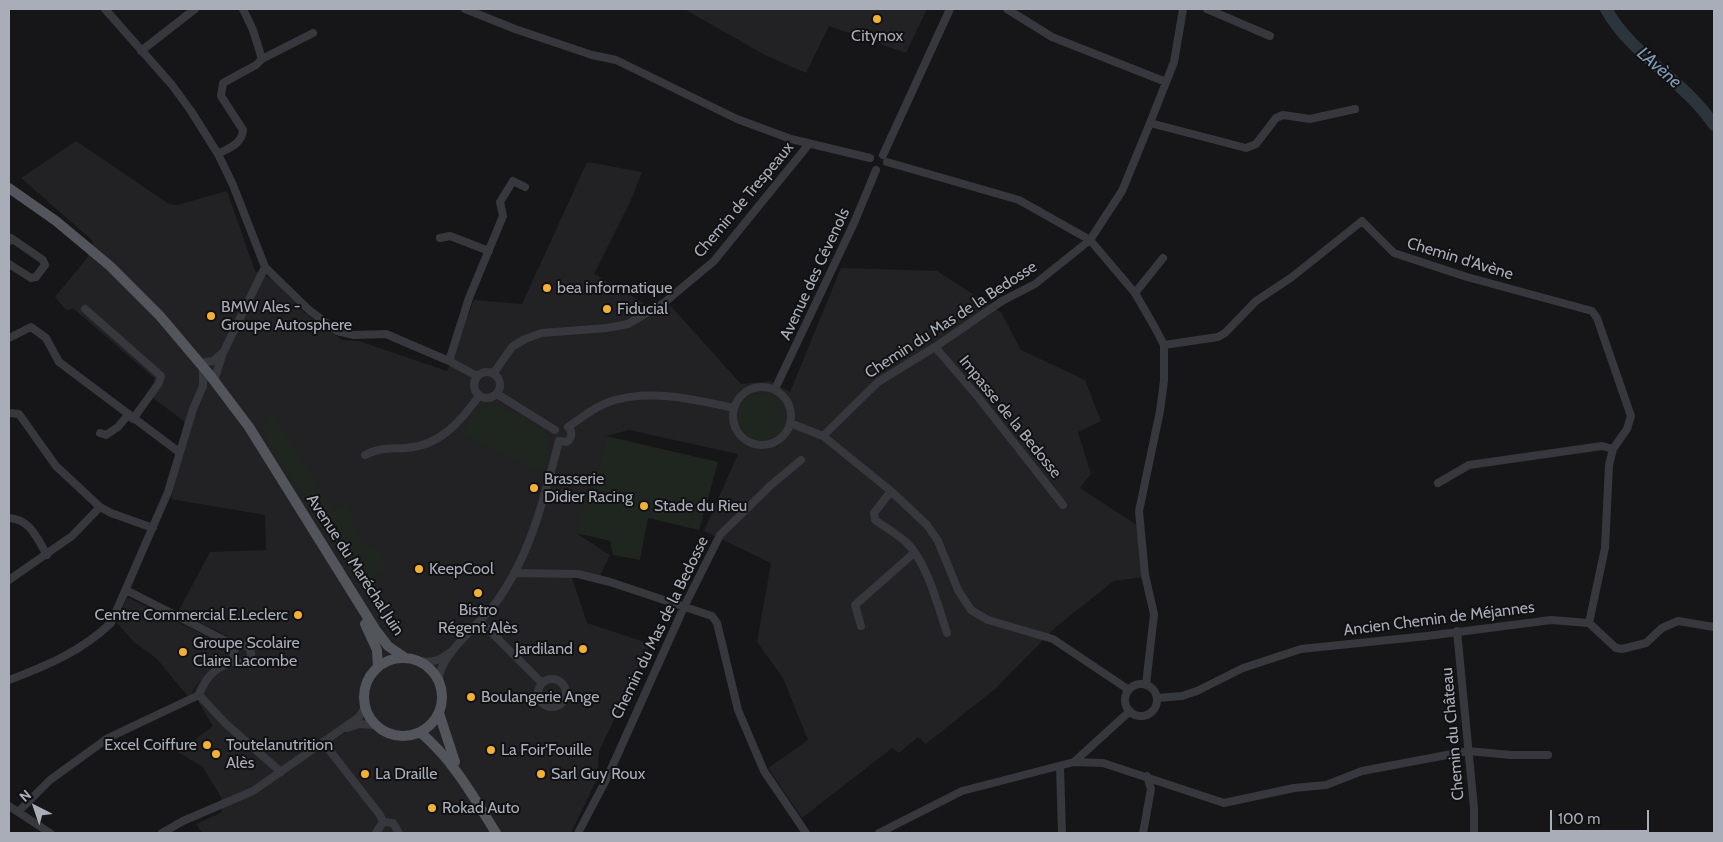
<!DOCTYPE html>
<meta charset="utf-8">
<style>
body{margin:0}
#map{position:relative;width:1723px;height:842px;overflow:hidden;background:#161618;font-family:Cabin,sans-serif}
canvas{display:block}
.frame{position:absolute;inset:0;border:10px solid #a8adb8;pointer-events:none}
.north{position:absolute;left:10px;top:782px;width:50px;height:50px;-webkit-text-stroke:4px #111113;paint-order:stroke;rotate:319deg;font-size:14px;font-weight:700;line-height:20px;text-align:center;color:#a8adb8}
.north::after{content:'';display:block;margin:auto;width:18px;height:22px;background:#a8adb8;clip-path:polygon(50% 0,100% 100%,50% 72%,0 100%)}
.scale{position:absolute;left:1550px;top:810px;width:99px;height:22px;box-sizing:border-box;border:2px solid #a8adb8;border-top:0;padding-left:6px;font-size:15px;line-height:18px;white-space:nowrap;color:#a8adb8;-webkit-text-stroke:4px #111113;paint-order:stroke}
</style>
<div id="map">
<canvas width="1723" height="842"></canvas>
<div class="frame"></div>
<div class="north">N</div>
<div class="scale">100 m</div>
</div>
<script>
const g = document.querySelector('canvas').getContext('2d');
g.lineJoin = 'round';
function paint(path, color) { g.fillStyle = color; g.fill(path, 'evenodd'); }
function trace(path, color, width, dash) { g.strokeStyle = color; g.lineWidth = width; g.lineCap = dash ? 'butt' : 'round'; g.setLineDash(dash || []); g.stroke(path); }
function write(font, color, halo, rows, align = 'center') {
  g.font = font + ' Cabin,sans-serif'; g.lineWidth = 4; g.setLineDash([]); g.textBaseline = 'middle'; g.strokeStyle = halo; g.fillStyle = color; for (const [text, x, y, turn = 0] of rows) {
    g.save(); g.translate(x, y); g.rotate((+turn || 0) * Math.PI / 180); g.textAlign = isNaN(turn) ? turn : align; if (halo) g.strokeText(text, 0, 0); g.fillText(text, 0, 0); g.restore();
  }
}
paint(new Path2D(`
 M684 9H927L906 53 829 26 806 73 765 55Z
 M76 141 169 204 177 205 227 191 255 271 272 279 305 313 342 340 359 341 447 371 474 300 522 304 587 162 642 172 631 200 594 274 645 304 670 305 741 384 770 381 790 392 841 268 937 271 1001 312 1021 350 1085 380 1101 421 1078 432 1091 474 1080 488 1137 525 1144 577 1114 581 1057 626 995 689 926 744 918 737 899 753 892 748 802 818 768 768 808 740 783 678 757 642 771 563 704 531 738 454 629 430 606 436 592 495 576 533 610 555 600 576 572 578 587 623 651 644 599 751 597 779 571 833H202L196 824 222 812 221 797 203 767 178 752 213 726 193 693 201 679 193 690 190 699 157 659 134 642 117 623 127 597 222 644 227 636 178 612 210 552 266 550 265 515 171 499 185 422 153 398 154 378 74 309 66 310 55 297 87 258 93 241 21 178Z`), '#222225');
paint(new Path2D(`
 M738 417a24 24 0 1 1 48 0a24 24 0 1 1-48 0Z
 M499 405 545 430 550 443 545 473 461 435 479 407Z
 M272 413 334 512 348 501 355 529 360 534 361 541 382 553 385 570 360 588 263 432Z
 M606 436 718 462 699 530 648 518 640 560 613 555 610 541 576 533 586 494H592Z`), '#1e261f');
trace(new Path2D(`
 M1606 9C1632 56 1684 80 1714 125`), '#2c353c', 12);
trace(new Path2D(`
 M105 9 172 85 191 111 218 154 233 185 265 267 309 310 337 331 354 335 386 334 449 361 477 376
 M243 9 253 30 262 59
 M465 9 515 29 592 55 616 60 737 119 791 139 870 158
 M1007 9 1052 37 1166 82
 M1207 9 1270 36
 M141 51 195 9
 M1150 123 1246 148 1256 144 1276 118 1283 115 1310 119 1355 109
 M218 154C229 148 242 144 243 130L221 96 223 83 256 65 262 59 313 33
 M883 155 950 9
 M887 162 1019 200 1090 240 1135 293 1154 326 1164 345V381L1160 411 1139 511 1145 575 1154 614 1146 685
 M440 238 450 236 489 251
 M9 241 11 238 43 260 45 265 36 277 31 278 9 264
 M1135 293 1163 258
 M85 309 161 376 159 383 133 419
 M9 338 31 327 46 338 59 362 179 452
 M1164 345 1218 337 1225 333 1256 301 1292 277 1362 221 1394 253 1467 277 1592 311 1597 318 1631 416 1627 429 1613 449 1609 465 1605 548 1589 623
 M935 347 978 397 1063 505
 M449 361 469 298 503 216 500 202 513 181 525 187
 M200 363 213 361 221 354
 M474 385a13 13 0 1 1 26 0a13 13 0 1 1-26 0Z
 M493 374 512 347 525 339 542 333 607 328 628 324 665 302 714 261 809 144
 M214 381 223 353 265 267
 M733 416a29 29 0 1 1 58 0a29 29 0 1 1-58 0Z
 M775 389 854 223 876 170
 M497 394 555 430
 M9 413 19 414 56 466 100 507
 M790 423 823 436 891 491 927 525 938 541 958 590 971 610 988 620 1053 639 1129 690
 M568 427C583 417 597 405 615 400 652 389 697 400 734 408
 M100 433 106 435 118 427 128 415
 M823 436 878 382 935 347 1002 301 1035 284 1090 240 1122 191 1150 123 1174 62 1183 9
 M559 441 567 442C572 438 573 432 568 427
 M365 455C380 447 390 449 406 448 440 446 461 421 479 396
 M1438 483 1469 465 1602 446 1613 449
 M891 491 874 513 875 520C885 527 897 534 906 542 927 562 938 606 947 633
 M9 518C30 519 37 538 47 555
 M514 573 578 574 610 582 712 616 717 623 738 710 764 771 806 833
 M9 580 72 536 100 507 111 513 153 528
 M126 590 224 640 235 649
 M480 621 542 683
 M861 626 855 605 914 553
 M1457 631 1474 808V833
 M233 654a9 9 0 1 1 18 0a9 9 0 1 1-18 0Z
 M235 661C216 667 206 676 199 695L225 723 281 772
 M419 661C431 663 439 661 449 653
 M538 693a14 14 0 1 1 28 0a14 14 0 1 1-28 0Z
 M9 680C46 666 82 651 111 623L168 492 193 409 203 386V367
 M439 681C437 657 480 624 494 605 530 558 544 498 559 441
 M1125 700a16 16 0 1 1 32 0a16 16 0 1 1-32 0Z
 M1157 698 1182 696 1197 691 1243 668 1301 649 1427 636 1551 620 1589 623 1616 648 1622 649 1646 643 1662 628 1678 621 1714 627
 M347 728 359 724 376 725
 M323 742 380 815 383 822 376 833
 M1074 762 1103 763 1224 803 1294 788 1326 785 1362 771 1468 751 1511 755H1548
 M1060 767 1062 833
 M9 806 50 833
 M18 812 50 780 108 738 199 695
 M383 822 393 823 399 833
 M162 833 183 821 253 791 359 717 364 709V698
 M578 833 607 778 684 607 720 535 771 485 801 460
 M879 833 962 791 1074 762 1130 711
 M1143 833 1151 789 1147 776`), '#37383d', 8);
trace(new Path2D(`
 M9 188 56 221 110 266 160 316 209 374 249 427 375 629 388 646 404 657
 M365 624 377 650 378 667
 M364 697a39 39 0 1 1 78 0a39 39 0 1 1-78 0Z
 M439 713 455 762
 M420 732C454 761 473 796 496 833`), '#53555c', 10);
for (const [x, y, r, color] of [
 [877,19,5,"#f2b134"],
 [547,288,5,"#f2b134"],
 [607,309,5,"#f2b134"],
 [211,316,5,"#f2b134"],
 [534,488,5,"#f2b134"],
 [644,506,5,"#f2b134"],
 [419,569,5,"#f2b134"],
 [478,593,5,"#f2b134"],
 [298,615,5,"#f2b134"],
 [583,649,5,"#f2b134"],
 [183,652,5,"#f2b134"],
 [471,697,5,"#f2b134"],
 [207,745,5,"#f2b134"],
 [491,750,5,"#f2b134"],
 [216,754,5,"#f2b134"],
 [365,774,5,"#f2b134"],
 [541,774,5,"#f2b134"],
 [432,808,5,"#f2b134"]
]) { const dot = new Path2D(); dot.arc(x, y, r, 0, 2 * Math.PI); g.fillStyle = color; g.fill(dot); trace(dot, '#111113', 2); }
write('16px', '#a8adb8', '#111113', [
 ["Citynox",877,36,"center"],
 ["bea informatique",557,288],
 ["BMW Ales -",221,307],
 ["Groupe Autosphere",221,325],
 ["Fiducial",617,309],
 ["Brasserie",544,479],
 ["Didier Racing",544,497],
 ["Stade du Rieu",654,506],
 ["KeepCool",429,569],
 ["Bistro",478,610,"center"],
 ["Régent Alès",478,628,"center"],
 ["Centre Commercial E.Leclerc",288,615,"right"],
 ["Groupe Scolaire",193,643],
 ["Claire Lacombe",193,661],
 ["Jardiland",573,649,"right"],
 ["Boulangerie Ange",481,697],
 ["Excel Coiffure",197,745,"right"],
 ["Toutelanutrition",226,745],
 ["Alès",226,763],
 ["La Foir'Fouille",501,750],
 ["La Draille",375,774],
 ["Sarl Guy Roux",551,774],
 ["Rokad Auto",442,808]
], 'left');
write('16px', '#a8adb8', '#111113', [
 ["Chemin de Trespeaux",744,200,-50],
 ["Chemin d'Avène",1460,259,17],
 ["Avenue des Cévenols",815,274,-65],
 ["Chemin du Mas de la Bedosse",951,320,-33],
 ["Impasse de la Bedosse",1010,417,51],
 ["Avenue du Maréchal Juin",355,565,57],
 ["Ancien Chemin de Méjannes",1439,619,-7],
 ["Chemin du Mas de la Bedosse",660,628,-64],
 ["Chemin du Château",1453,734,-95]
]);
write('italic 18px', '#7f9bb3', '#111113', [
 ["L'Avène",1659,68,41]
]);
</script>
